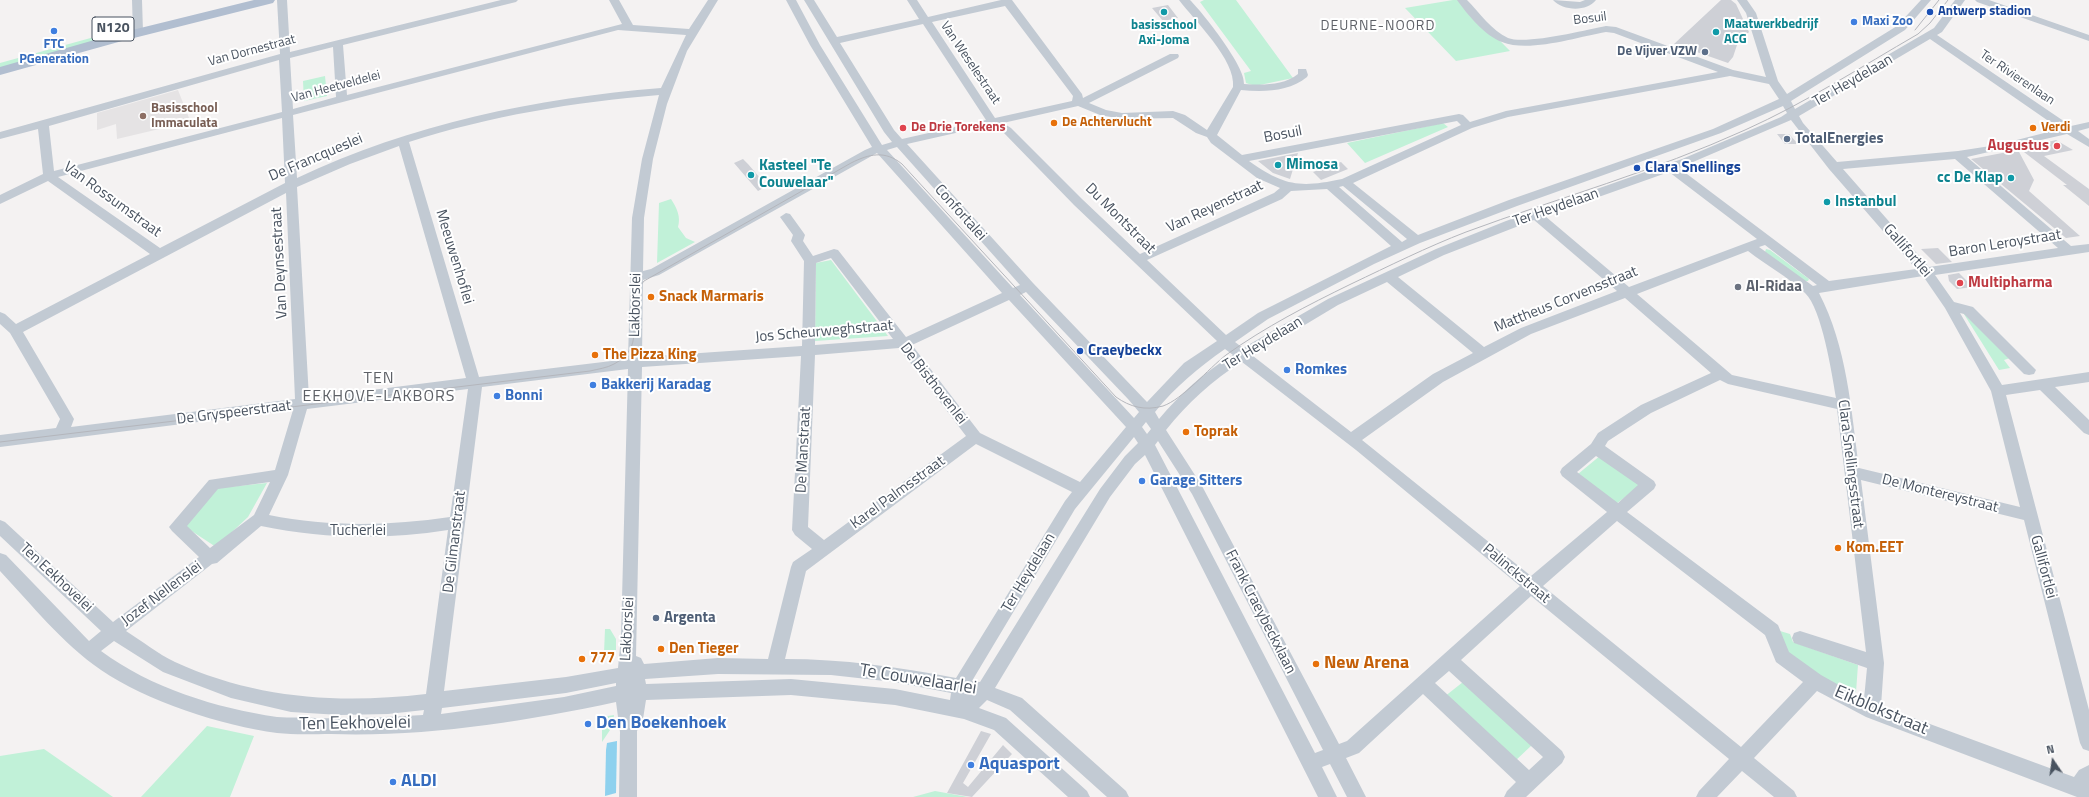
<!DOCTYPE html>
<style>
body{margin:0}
#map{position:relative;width:2089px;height:797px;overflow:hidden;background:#f4f2f2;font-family:"Titillium Web",sans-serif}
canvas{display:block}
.north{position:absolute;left:2033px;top:741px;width:40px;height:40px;-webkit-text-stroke:3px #fff;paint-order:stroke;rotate:347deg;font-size:11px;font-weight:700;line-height:16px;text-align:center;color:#495360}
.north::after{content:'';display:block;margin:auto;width:14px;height:18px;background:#495360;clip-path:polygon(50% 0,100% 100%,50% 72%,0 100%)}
</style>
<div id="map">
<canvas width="2089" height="797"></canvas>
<div class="north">N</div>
</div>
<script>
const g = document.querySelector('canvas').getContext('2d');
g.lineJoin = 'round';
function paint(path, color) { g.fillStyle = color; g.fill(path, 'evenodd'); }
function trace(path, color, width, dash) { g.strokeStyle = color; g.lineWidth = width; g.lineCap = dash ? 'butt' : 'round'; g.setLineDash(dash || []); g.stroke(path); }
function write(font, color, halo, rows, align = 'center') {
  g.font = font + ' "Titillium Web",sans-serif'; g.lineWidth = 4; g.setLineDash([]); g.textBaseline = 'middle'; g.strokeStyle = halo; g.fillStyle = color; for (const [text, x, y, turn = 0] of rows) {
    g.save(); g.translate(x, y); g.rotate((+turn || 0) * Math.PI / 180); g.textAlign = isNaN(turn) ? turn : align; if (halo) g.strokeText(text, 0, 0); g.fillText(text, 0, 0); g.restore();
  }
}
paint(new Path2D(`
 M178 90 189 118 172 126 117 139 116 124 97 130V113Z`), '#e5e3e4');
paint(new Path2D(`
 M1204 0H1236L1293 78 1255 86 1246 83 1244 73 1251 71 1200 2Z
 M1453 0H1460L1510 51 1456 61 1405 8Z
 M116 31 117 34 0 70V63Z
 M325 76 327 96 304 101 303 81Z
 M1443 123 1448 127 1365 163 1347 143Z
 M671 199C677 208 681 217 678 227L686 238 695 242 657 263 659 203Z
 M1766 249 1770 250 1809 279 1808 281H1804L1765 252Z
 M831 260 888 336 815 341 816 263Z
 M1962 311 2010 358 2004 360 2010 368 1999 370Z
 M1601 455 1641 485 1616 504 1578 474Z
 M267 483 248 517 216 547 184 526 218 488Z
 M605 629H610L616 639V650L604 653Z
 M1780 631 1790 634 1793 642 1858 665 1856 692 1823 681 1786 653Z
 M1463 682 1532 745 1514 762 1444 697Z
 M614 715 612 727 602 742V717Z
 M207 726 254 736 230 797H141Z
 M44 749 113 797H0V756Z
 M935 791 968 797H913Z`), '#c1f1d8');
paint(new Path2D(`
 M617 741 616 793 605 796 606 750 607 743Z`), '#8ed1ee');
paint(new Path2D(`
 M1721 0H1731L1736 4 1749 32 1737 45 1733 57 1728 63 1674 44Z
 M1168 5 1178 18 1163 21 1152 8Z
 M1777 134H1789L1798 144H1785Z
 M2056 140 2073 150 2044 156 2089 189V206L2063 185H2067L2020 149Z
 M2018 150 2034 180 2029 191 2080 236 2066 238 1971 159Z
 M1298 153 1290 179 1273 173 1258 161Z
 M743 159 748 164 767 186 758 191 734 163Z
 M1341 162 1348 169 1321 180 1313 172Z
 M1938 248 1952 262 1936 264 1921 249Z
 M1959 273 1973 287 1957 289 1949 281 1948 275Z
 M981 731 991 734 963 783 968 787 1003 745 1012 754 972 797 947 793Z`), '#ced0d6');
paint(new Path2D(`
 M132 0H142L143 32 138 35 133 32Z
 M277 0H287L290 52 501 0H518L516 2 343 45 347 95 622 24 609 0H619L633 25 689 29 708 0H718L687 51 667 104 653 159 644 218 643 271 651 269 865 150 872 147 810 45 786 0H796L820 45 882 145 892 142 884 132 804 0H814L837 37 919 19 907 0H917L928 17 1001 0H1012L1082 94 1083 98 1170 54H1178L1179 56 1178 58 1089 103 1106 110 1122 113 1173 111 1185 115 1207 130 1233 87C1236 60 1195 21 1179 0H1190C1203 13 1246 67 1244 84 1262 85 1283 86 1298 74V69H1306L1308 75 1307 77C1289 92 1263 92 1241 90L1217 135 1242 155 1459 114 1463 115 1470 122 1506 111 1718 72 1614 33 1606 32C1577 37 1529 53 1502 42 1485 36 1467 14 1457 0H1467C1479 12 1492 31 1508 38 1526 45 1585 30 1606 26L1616 27 1733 70 1766 77 1746 13 1737 0H1747L1756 13 1778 81 1787 94 1897 26 1921 0H1931L1905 30 1791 101 1795 109 1934 28 1955 0H1965L1942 32 1937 35 2071 126 2089 122V128L2078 131 2089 139V147L2067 134 1967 157 2071 246 2089 244V252L1935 275 1954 302 1973 307 2036 370 2034 374 2029 375 2024 374 1964 314 1960 313 2002 385 2089 372V382L2055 387 2089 420V435L2084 433 2040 390 2006 395 2089 710V751L2083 749 2080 743 2024 520 1861 480 1884 663 1881 706 2074 777 2079 770 2089 765V797H2077L1866 717 1817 691 1754 758 1794 791 1797 797H1774L1742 771 1717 797H1696L1699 791 1729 759 1531 596 1461 660 1562 751 1565 757 1562 763 1526 797H1504L1507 791 1516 782 1423 694 1359 753 1346 758 1366 797H1347L1330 764 1322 767 1337 797H1318L1145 455 1135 464 1110 497 995 688 1022 698 1126 791 1129 797H1107L1010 710 987 700 979 708 1006 718 1087 791 1090 797H1068L994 730 964 719 895 705 791 695 646 700 643 719 637 731V797H619L620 732 616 702C522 722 427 737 331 734 314 734 295 735 277 733 223 726 146 701 101 670 62 643 32 605 0 571V553L6 555 89 641 101 631 0 536V520L5 522 113 622 199 557 172 531 169 527 209 480 275 470 293 410 0 447V435L56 428 60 419 10 333 0 324V312L5 314 16 324 150 254 48 181 0 204V195L43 174 38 129 0 139V132L280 54ZM1005 6 1073 96 1072 101 995 118 932 22ZM923 24 986 120 902 139 894 130 840 43ZM618 30 686 35 661 88C536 98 411 124 297 178L293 115ZM1930 39 2060 129 1997 145 1958 151 1837 162 1803 123 1799 116ZM333 47 336 97 293 109 290 58ZM279 60 282 112 54 171 49 126ZM1730 76 1769 84 1779 99 1713 129 1509 200 1418 235 1353 183 1472 128 1508 117ZM659 95 642 159 632 218 628 359 479 377 409 142C490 116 574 102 659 95ZM1078 106 1100 115 1122 119 1173 118 1196 133 1207 137 1211 143 1257 178 1280 188 1274 193 1140 254 1082 199 1011 128 1003 123ZM1783 106 1787 113 1781 117 1682 159 1506 221 1436 249 1328 299 1243 348 1235 342 1268 319 1374 264 1420 243 1517 206 1721 133ZM282 118 285 183 160 248 58 177ZM1791 120 1829 169 1916 269 1829 281 1679 168ZM1457 121 1461 125 1342 179C1300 188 1284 186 1249 161ZM991 125 1003 132 1074 205 1217 341 1184 363 1147 402 1033 283 907 144ZM399 146 466 378 309 398 297 187 350 164ZM897 147 1020 285 1013 288 887 150ZM877 153 1002 293 906 337 838 250 834 249 813 256 803 241 805 235 803 232 790 214 786 213 780 217 793 235 791 241 804 261 802 346 642 357 643 280 659 275ZM1955 159 2058 248 1929 267 1843 169ZM1669 172 1757 239 1629 287 1545 216ZM1343 186 1407 239 1402 242 1339 187ZM1327 189 1391 246 1258 313 1226 335 1147 260 1282 199 1291 191ZM286 193 295 399 71 427 74 419 23 332ZM1534 220 1617 291 1521 328 1484 347 1398 277 1444 255ZM1765 245 1817 285 1813 286 1759 247ZM1748 251C1766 265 1788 277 1805 293 1822 309 1832 374 1836 398L1732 375 1637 294ZM831 258 893 339 815 345 816 263ZM1923 276 1945 308 1991 391 2020 507 1859 468C1851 408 1847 347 1819 293ZM1387 282 1473 353 1433 374 1351 432 1253 356 1338 305ZM1026 292 1128 399 1139 412 1134 418 1020 295ZM1625 298 1711 373 1641 405 1598 433 1591 444 1562 468 1560 472 1562 476 1607 512 1531 576 1362 440 1443 382 1531 334ZM1009 300 1126 427 1080 482 980 433 912 345ZM899 348 966 436 824 540 808 527 815 355ZM1225 349 1233 355C1205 371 1179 395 1159 419L1155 412C1176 386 1198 368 1225 349ZM801 356 792 530 795 535 812 549 793 562 791 567 768 659 718 658 644 664 641 658 636 656 642 367ZM1242 362 1356 450 1520 586 1347 741 1339 744 1202 486 1166 430C1187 404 1213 379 1242 362ZM628 369 621 637 618 668 566 677 444 691 482 387ZM1720 380 1728 384 1837 409 1866 652 1800 631 1794 633 1792 638 1794 643 1867 668 1864 699 1821 675 1789 652 1778 625 1627 512 1654 489 1656 485 1654 481 1605 446 1608 441 1651 413ZM468 389 450 517C389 526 329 527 269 515L288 475 307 409ZM1146 422 1151 429 1147 434 1142 427ZM1134 437 1138 443 1125 456 1100 489 980 682 972 681 1075 509ZM1158 441 1192 494 1323 750 1315 753 1155 445ZM976 444 1072 492 1065 501 956 678C899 667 843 659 785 659L806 571ZM1596 456 1638 485 1618 503 1577 472ZM270 482 254 515 210 548 187 526 218 489ZM1617 521 1765 635 1776 662 1803 682 1741 747 1543 586ZM261 526C324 539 385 540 448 530L426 694C339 704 256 699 175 662 158 654 142 641 126 631L212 564 217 563ZM114 641 163 672 231 698 291 712 340 715 388 714 424 710 423 715C387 717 352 719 316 718 303 717 290 718 277 717 216 708 151 688 101 651ZM1449 671 1543 757 1529 770 1435 683ZM718 674 831 675 894 682 951 693 950 700 895 689 791 679 646 684 645 679ZM616 683V686L564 697 441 714 442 708 566 693Z
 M1553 0 1580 2 1585 0H1596C1587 12 1563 11 1553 0Z
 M1975 0H1989L2089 35V41L1977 2Z`), '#c2cad3');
paint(new Path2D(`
 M254 0H275L273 3 122 41 0 75V67L112 35Z`), '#b1bed0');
trace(new Path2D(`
 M1915 30 1939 0
 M0 442 590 371C598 369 607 368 614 364 645 348 629 322 636 294 637 290 641 285 644 281L851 163C869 154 885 150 902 164L1116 397C1130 407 1145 411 1163 406 1183 399 1208 369 1226 355 1265 327 1308 305 1351 284 1389 266 1427 247 1466 232 1558 198 1655 171 1745 130 1805 103 1861 67 1918 34L1930 23 1948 0`), '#b4b6bc', 1);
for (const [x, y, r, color] of [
 [1164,12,4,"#0f9aa8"],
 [1930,12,4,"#1a4fb4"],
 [1854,22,4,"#3f7fe0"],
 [54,31,4,"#3f7fe0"],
 [1716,32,4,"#0f9aa8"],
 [1705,52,4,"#5c6f8a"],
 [143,116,4,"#8d6e63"],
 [1054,123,4,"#e8710a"],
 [903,128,4,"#e0444e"],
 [2033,128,4,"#e8710a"],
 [1787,139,4,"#5c6f8a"],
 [2057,146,4,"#e0444e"],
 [1278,165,4,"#0f9aa8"],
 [1637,168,4,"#1a4fb4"],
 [751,175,4,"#0f9aa8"],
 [2011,178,4,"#0f9aa8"],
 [1827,202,4,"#0f9aa8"],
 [1960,283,4,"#e0444e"],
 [1738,287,4,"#6b7280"],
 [651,297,4,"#e8710a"],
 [1080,351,4,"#1a4fb4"],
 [595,355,4,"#e8710a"],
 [1287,370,4,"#3f7fe0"],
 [593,385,4,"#3f7fe0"],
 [497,396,4,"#3f7fe0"],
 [1186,432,4,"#e8710a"],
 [1142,481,4,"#3f7fe0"],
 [1838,548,4,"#e8710a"],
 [656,618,4,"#5c6f8a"],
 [661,649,4,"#e8710a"],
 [582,659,4,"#e8710a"],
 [1316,664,4,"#e8710a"],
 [588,724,4,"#3f7fe0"],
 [971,765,4,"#3f7fe0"],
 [393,782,4,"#3f7fe0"]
]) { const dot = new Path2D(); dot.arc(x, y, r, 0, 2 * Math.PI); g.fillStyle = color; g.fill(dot); trace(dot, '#fff', 1.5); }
write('bold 13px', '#164399', '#fff', [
 ["Antwerp stadion",1938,12]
], 'left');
write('13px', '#495360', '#fff', [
 ["Bosuil",1590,19,-7],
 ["Van Dornestraat",252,51,-15],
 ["Van Weselestraat",970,63,56],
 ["Ter Rivierenlaan",2017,78,34],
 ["Van Heetveldelei",336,87,-15]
]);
write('bold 13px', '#366cbe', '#fff', [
 ["Maxi Zoo",1862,22],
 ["FTC",54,45,"center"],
 ["PGeneration",54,60,"center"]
], 'left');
write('bold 13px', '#0d838f', '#fff', [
 ["Maatwerkbedrijf",1724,25],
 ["ACG",1724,40],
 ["basisschool",1164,26,"center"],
 ["Axi-Joma",1164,41,"center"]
], 'left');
write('bold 13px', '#4e5e75', '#fff', [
 ["De Vijver VZW",1697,52]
], 'right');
write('bold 13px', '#785e54', '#fff', [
 ["Basisschool",151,109],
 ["Immaculata",151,124]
], 'left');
write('bold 13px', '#c56008', '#fff', [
 ["De Achtervlucht",1062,123],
 ["Verdi",2041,128]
], 'left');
write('bold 13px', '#be3a42', '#fff', [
 ["De Drie Torekens",911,128]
], 'left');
g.letterSpacing = '1px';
write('14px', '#5e6167', '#fff', [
 ["DEURNE-NOORD",1378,27]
]);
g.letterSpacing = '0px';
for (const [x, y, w] of [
 [113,29,42]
]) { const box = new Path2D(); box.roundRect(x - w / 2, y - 12, w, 24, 3); g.fillStyle = '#fff'; g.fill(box); trace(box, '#495360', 1); }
write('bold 14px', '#495360', null, [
 ["N120",113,29]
]);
write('15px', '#495360', '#fff', [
 ["Ter Heydelaan",1853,81,-30],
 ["Bosuil",1283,135,-11],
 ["De Francqueslei",316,158,-23],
 ["Van Rossumstraat",112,200,36],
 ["Van Reyenstraat",1215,207,-25],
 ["Ter Heydelaan",1556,208,-19],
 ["Confortalei",960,213,48],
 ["Du Montstraat",1120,219,45],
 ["Baron Leroystraat",2005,244,-9],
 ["Gallifortlei",1907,251,49],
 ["Meeuwenhoflei",454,257,73],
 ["Van Deynsestraat",280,263,-93],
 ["Mattheus Corvensstraat",1566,300,-22],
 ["Lakborslei",636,305,-89],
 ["Jos Scheurweghstraat",824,332,-5],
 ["Ter Heydelaan",1263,344,-31],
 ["De Bisthovenlei",933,384,52],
 ["De Gryspeerstraat",234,413,-7],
 ["De Manstraat",804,450,-87],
 ["Clara Snellingsstraat",1850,464,83],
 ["Karel Palmsstraat",898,493,-36],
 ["De Montereystraat",1940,494,14],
 ["Tucherlei",358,531],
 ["De Gilmanstraat",455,542,-83],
 ["Gallifortlei",2043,567,75],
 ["Ter Heydelaan",1029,573,-59],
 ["Palinckstraat",1516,574,40],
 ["Ten Eekhovelei",56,578,43],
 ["Jozef Nellenslei",162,594,-37],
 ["Frank Craeybeckxlaan",1260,612,63],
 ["Lakborslei",628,629,-87]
]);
write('bold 15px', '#4e5e75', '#fff', [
 ["TotalEnergies",1795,139],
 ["Argenta",664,618]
], 'left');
write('bold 15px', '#be3a42', '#fff', [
 ["Augustus",2049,146],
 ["Multipharma",1968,283,"left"]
], 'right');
write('bold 15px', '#0d838f', '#fff', [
 ["Mimosa",1286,165],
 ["Kasteel \"Te",759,166],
 ["Couwelaar\"",759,183],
 ["cc De Klap",2003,178,"right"],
 ["Instanbul",1835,202]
], 'left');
write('bold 15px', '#164399', '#fff', [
 ["Clara Snellings",1645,168],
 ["Craeybeckx",1088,351]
], 'left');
write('bold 15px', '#5b616d', '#fff', [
 ["Al-Ridaa",1746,287]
], 'left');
write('bold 15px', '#c56008', '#fff', [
 ["Snack Marmaris",659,297],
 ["The Pizza King",603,355],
 ["Toprak",1194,432],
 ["Kom.EET",1846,548],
 ["Den Tieger",669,649],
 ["777",590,659]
], 'left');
write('bold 15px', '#366cbe', '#fff', [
 ["Romkes",1295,370],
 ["Bakkerij Karadag",601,385],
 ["Bonni",505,396],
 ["Garage Sitters",1150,481]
], 'left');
g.letterSpacing = '1px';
write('16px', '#5e6167', '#fff', [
 ["TEN",379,379],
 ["EEKHOVE-LAKBORS",379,397]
]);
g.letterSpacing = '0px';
write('bold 18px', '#c56008', '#fff', [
 ["New Arena",1324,664]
], 'left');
write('18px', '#495360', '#fff', [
 ["Te Couwelaarlei",918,680,9],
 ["Eikblokstraat",1881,711,23],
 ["Ten Eekhovelei",355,724,-1]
]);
write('bold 18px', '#366cbe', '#fff', [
 ["Den Boekenhoek",596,724],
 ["Aquasport",979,765],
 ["ALDI",401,782]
], 'left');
</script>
